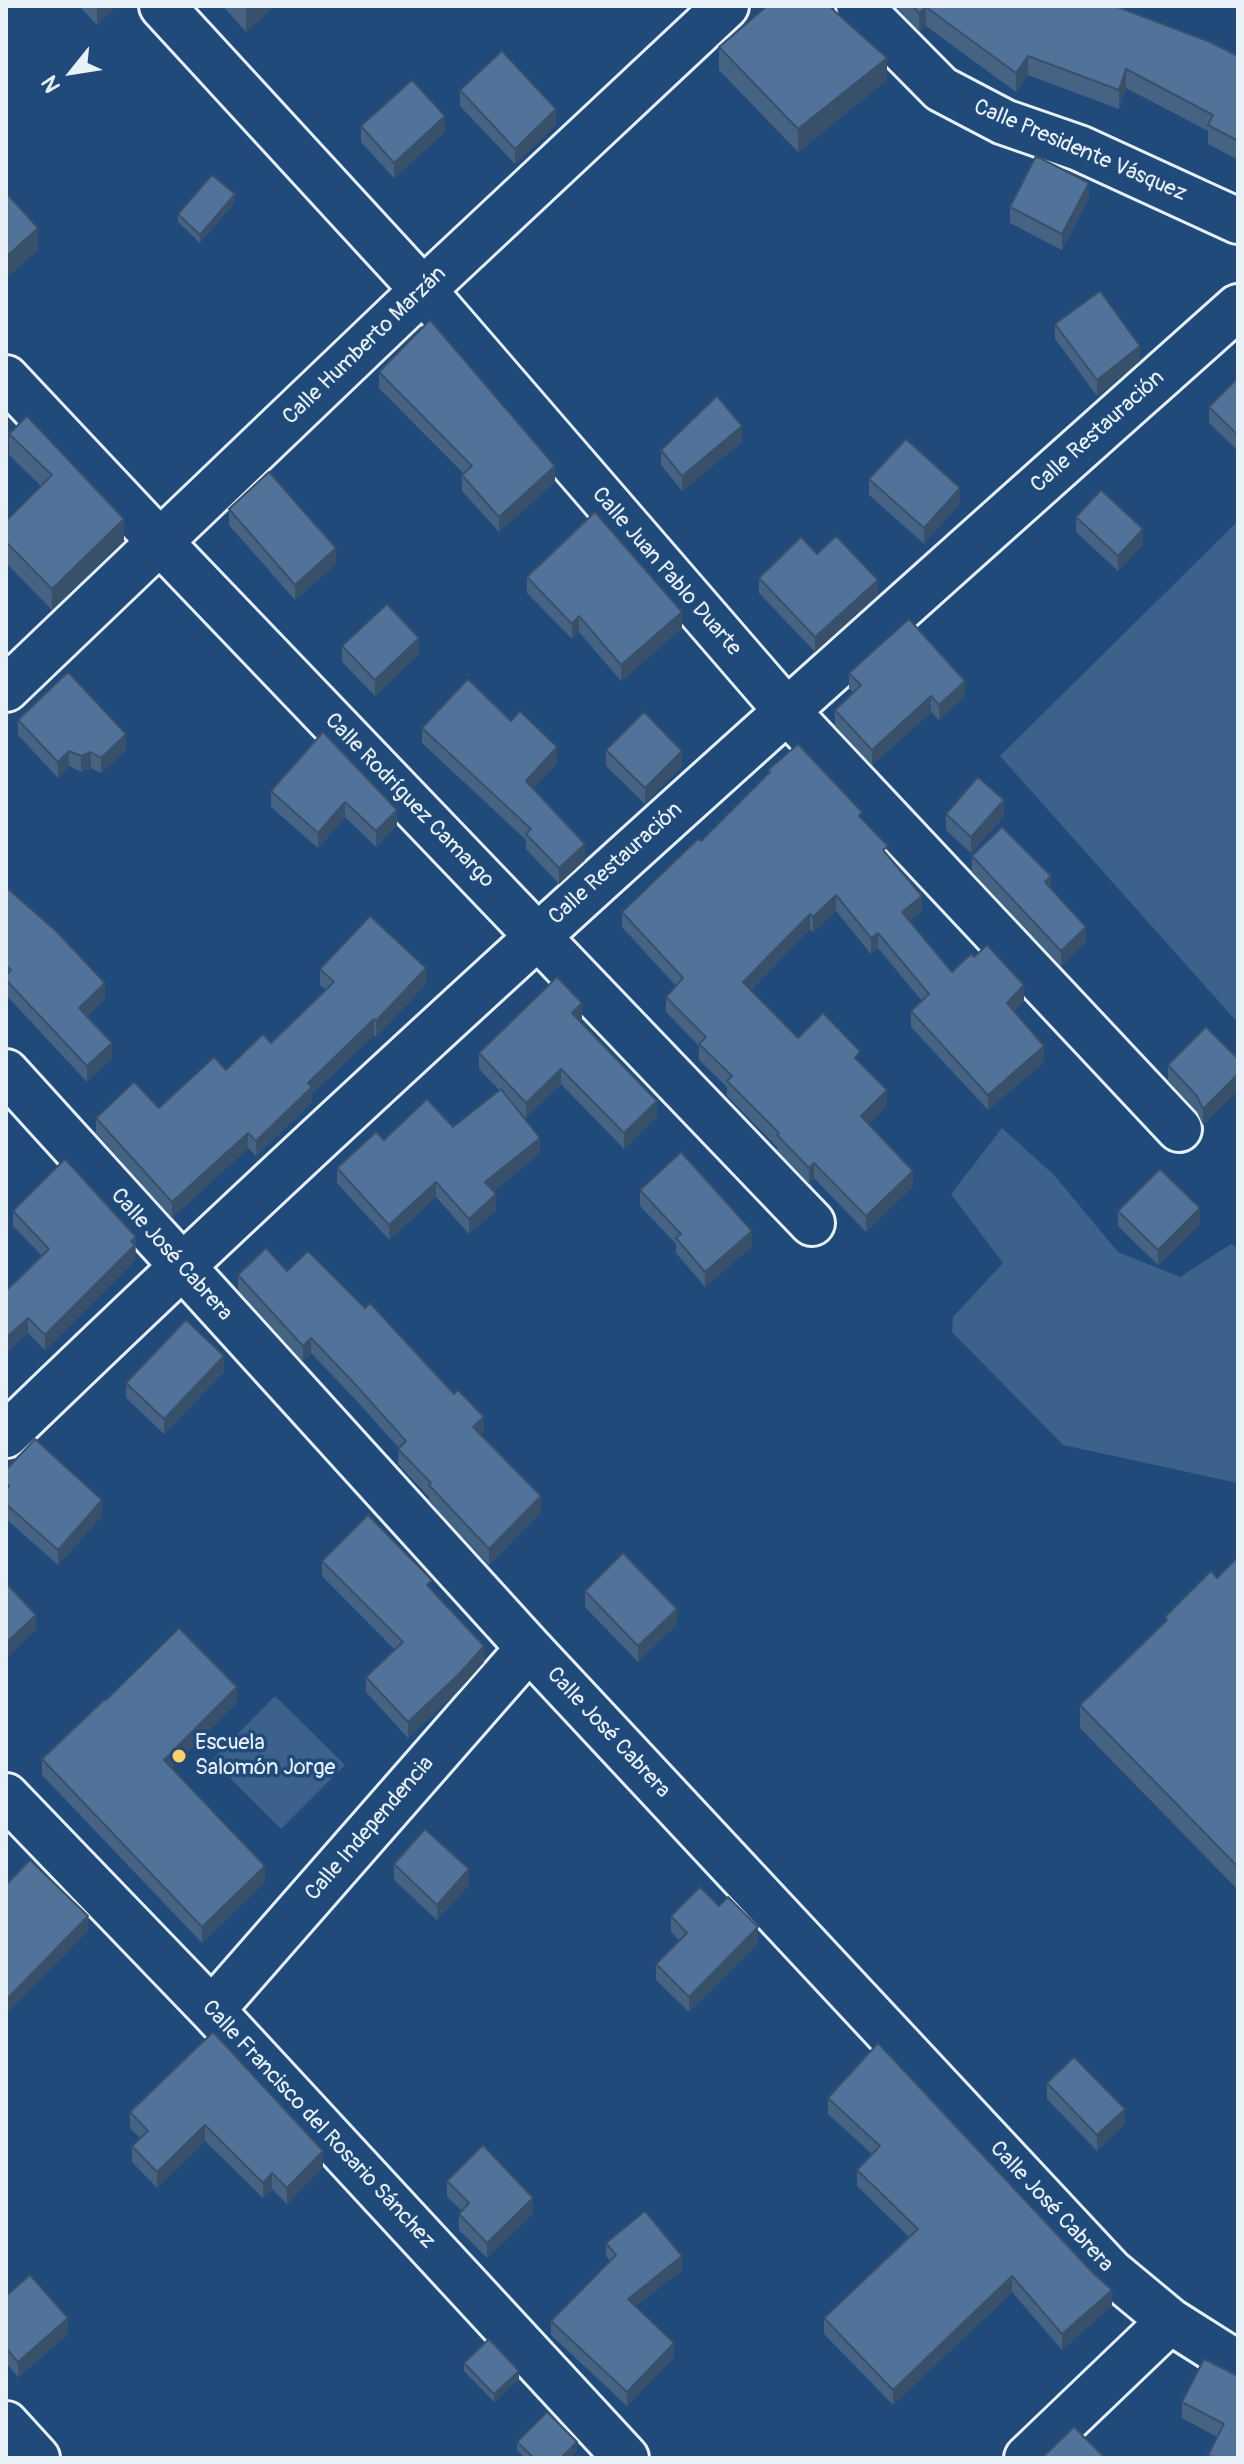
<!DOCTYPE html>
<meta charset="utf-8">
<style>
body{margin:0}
#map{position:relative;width:1244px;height:2464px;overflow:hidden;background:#1f4a7a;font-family:Pangolin,sans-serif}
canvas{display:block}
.frame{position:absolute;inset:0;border:8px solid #e8f1f8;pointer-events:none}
.north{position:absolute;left:32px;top:32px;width:80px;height:80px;-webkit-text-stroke:6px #1f4a7a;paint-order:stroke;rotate:240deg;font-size:22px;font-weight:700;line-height:32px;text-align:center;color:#e8f1f8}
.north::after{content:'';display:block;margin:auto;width:28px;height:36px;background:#e8f1f8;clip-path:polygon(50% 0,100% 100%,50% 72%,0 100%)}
</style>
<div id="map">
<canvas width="1244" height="2464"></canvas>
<div class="frame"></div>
<div class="north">N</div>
</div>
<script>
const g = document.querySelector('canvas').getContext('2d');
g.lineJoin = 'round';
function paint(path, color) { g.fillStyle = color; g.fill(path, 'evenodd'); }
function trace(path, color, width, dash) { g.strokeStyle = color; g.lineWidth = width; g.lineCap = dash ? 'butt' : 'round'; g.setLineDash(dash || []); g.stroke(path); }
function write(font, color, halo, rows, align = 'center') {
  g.font = font + ' Pangolin,sans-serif'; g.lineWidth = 7; g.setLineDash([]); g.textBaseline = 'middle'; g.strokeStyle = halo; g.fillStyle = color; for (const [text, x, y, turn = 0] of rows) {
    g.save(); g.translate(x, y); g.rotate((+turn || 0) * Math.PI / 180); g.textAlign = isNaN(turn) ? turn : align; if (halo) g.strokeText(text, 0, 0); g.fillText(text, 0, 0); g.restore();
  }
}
paint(new Path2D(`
 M1238 521V1023L1000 756Z
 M1002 1128 1054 1175 1118 1252 1180 1277 1231 1244 1238 1248V1483L1063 1445 952 1332 953 1317 1003 1263 951 1194Z
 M275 1696 345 1765 281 1829 212 1760Z`), '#3c628c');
const minor = new Path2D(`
 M162 6 423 290 786 710 1179 1129
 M859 6 941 89 1004 122 1079 148 1238 221
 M6 378 161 543 812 1223
 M6 689 423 290 726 6
 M6 1072 529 1648 1111 2272 1170 2321 1238 2364
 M6 1435C406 1048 823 678 1238 307
 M6 1796 212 2010 626 2458
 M212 2010 529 1648
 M6 2424 37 2458
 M1027 2458 1170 2321`);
trace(minor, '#e8f1f8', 50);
trace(minor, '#1f4a7a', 44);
paint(new Path2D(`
 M79 6H116L97 25Z
 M223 6H275L246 32Z
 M896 6H1115L1238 56V160L1208 144V131L1126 88 1119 109 1028 75 1016 92 926 26 919 31Z
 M719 47 887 80 798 152 719 70Z
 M460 90 556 125 515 164 460 106Z
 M361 126 445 132 394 178 361 142Z
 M1089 198 1062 250 1010 223V207Z
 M235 202 200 243 178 222V214Z
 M1055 324 1140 361 1097 396 1055 339Z
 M379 372 555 482 499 532 462 491V475L464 474 379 388Z
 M1238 378V451L1209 423V407Z
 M9 434 124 540 52 610 6 563V521L41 486 9 455Z
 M742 442 682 491 661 465V450Z
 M869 479 960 503 924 544 869 495Z
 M229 509 336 564 295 600 229 525Z
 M1076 517 1143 544 1118 571 1076 532Z
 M527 577 682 628 621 681 579 632 572 639 527 593Z
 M759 578 878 595 815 652 759 593Z
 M342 646 419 654 375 696 342 662Z
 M849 673 965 696 939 720 931 712 872 765 835 726V710L853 692 849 688Z
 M18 720 126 750 101 773 91 768 81 772 69 766 58 778 18 735Z
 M511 721 557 763 533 789 585 860 559 884 526 849V840L422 743V728Z
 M323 732 397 825 376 847 345 817 318 848 271 807V791Z
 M606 750 682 766 645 804 606 766Z
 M768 770 862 820 888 856 922 911 910 921 952 972 1024 1001 1014 1011 1044 1062 988 1110 911 1027V1011L922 1001 878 948 871 954 836 911 813 933 810 929 751 990 798 1038 860 1063 887 1106 869 1124 913 1186 866 1232 814 1178 809 1184 777 1150V1147L727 1096V1087L699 1060V1046L666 1012V997L676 986 622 927V912L701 841 768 774Z
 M946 814 1004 816 971 853 946 830Z
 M972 856 1051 888 1086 942 1061 966 972 872Z
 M6 891 105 999 87 1016 112 1058 87 1082 6 995Z
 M320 969 426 984 376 1037 374 1035 312 1094V1102L256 1156 248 1148 172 1218 96 1133V1118L159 1108 271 1043 326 990 320 985Z
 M582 1019 579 1021 657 1116 624 1149 561 1084 526 1118 517 1109 540 1153 494 1191 496 1210 469 1234 436 1197 389 1240 337 1183V1168L384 1140 453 1127 499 1090 479 1069V1053Z
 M1238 1059V1090L1203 1125 1197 1112 1168 1081V1065Z
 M640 1190 752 1246 705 1287 676 1253V1244L640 1206Z
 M13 1211 136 1237 135 1260 45 1350 28 1333 6 1353V1291L42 1256 13 1226Z
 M1118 1211 1200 1224 1158 1265 1118 1226Z
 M287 1271 484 1432 481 1435 541 1512 489 1565 429 1501V1497L398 1464 399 1448 353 1397 311 1353 303 1362 238 1290V1275Z
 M224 1372 164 1434 126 1398V1383Z
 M6 1470 102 1516 58 1565 6 1519Z
 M1238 1557V1890L1080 1728V1705L1165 1622V1617L1217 1578Z
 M322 1561 432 1591 484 1662 460 1689 408 1738 366 1692V1677L395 1650 322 1576Z
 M585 1591 677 1624 638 1662 585 1607Z
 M106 1700 237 1702 171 1768 265 1882 202 1943 42 1775V1759Z
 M394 1864 469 1885 437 1920 394 1880Z
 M671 1916 758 1943 689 2012 656 1980V1964L679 1940 671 1932Z
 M213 2032 323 2167 287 2204 272 2189 263 2198 205 2141 157 2188 132 2162V2146L140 2138 130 2128V2112Z
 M1047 2083 1125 2124 1097 2151 1047 2099Z
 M828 2098 1112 2305 1062 2350 1012 2292 893 2405 824 2334V2318L909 2237 857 2186V2170L872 2154 828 2114Z
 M447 2181 533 2213 487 2258 459 2230V2214L462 2211 447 2197Z
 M606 2243 682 2270 636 2306 674 2357 627 2406 551 2335V2321L610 2261 606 2256Z
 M6 2296 68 2334 18 2377 6 2363Z
 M464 2363 519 2379 494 2402 464 2371Z
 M1238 2376V2458H1208V2455L1217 2437 1182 2418V2402Z
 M517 2442 577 2450 569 2458H525L517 2450Z`), '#466384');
paint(new Path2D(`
 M97 6H116L97 25Z
 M246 6H275L246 32Z
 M926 7V26L919 31V13Z
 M1028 56V75L1016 92V73Z
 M887 58V80L798 152V129Z
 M1126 69V88L1119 109V90Z
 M556 109V125L515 164V149Z
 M445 116V132L394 178V163Z
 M1089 183V198L1062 250V234Z
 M235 194V202L200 243V235Z
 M38 228V250L6 279V257Z
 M1140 346V361L1097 396V380Z
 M742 426V442L682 491V476Z
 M555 466V482L499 532V517Z
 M960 488V503L924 544V528Z
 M124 519V540L52 610V589Z
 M1143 529V544L1118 571V556Z
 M336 548V564L295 600V585Z
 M878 580V595L815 652V637Z
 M682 612V628L621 681V665Z
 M579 616V632L572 639V624Z
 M419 638V654L375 696V680Z
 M965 681V696L939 720V705Z
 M931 696V712L872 765V750Z
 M126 734V750L101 773V758Z
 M557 747V763L526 797V781Z
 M69 751V766L58 778V762Z
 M682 751V766L645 804V788Z
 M91 752V768L81 772V756Z
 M1004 800V816L971 853V837Z
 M345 802V817L318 848V833Z
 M397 810V825L376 847V831Z
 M585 844V860L559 884V868Z
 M1051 876V892L1045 882Z
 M836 895V911L813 933V917Z
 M922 896V911L902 928V912Z
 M810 914V929L743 998V982Z
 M1086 927V942L1061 966V951Z
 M878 933V948L871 954V938Z
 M426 968V984L376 1037V1021Z
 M105 983V999L79 1024V1008Z
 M1024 985V1001L1007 1018V1003Z
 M582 1003V1019L572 1029V1013Z
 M374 1019V1035L312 1094V1102L256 1156V1141L308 1083Z
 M112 1043V1058L87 1082V1066Z
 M1044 1046V1062L988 1110V1095Z
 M561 1069V1084L526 1118V1103Z
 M1238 1074V1090L1203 1125V1109Z
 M887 1090V1106L861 1132V1116Z
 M657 1101V1116L624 1149V1133Z
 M248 1133V1148L172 1218V1202Z
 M540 1138V1153L485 1198V1182Z
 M814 1163V1178L809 1184V1168Z
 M913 1171V1186L866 1232V1216Z
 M436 1182V1197L389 1240V1225Z
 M496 1194V1210L469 1234V1219Z
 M1200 1208V1224L1158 1265V1250Z
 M752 1231V1246L705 1287V1272Z
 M136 1237 135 1260 45 1350V1335Z
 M28 1318V1333L6 1353V1338Z
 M311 1338V1353L303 1362V1346Z
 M224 1356V1372L164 1434V1419Z
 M484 1417V1432L473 1443V1427Z
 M541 1496V1512L489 1565V1549Z
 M102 1500V1516L58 1565V1550Z
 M677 1609V1624L638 1662V1646Z
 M36 1615V1630L6 1659V1643Z
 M484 1646V1662L460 1689 408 1738V1722Z
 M237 1687V1702L164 1776V1760Z
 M265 1866V1882L202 1943V1927Z
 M469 1869V1885L437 1920V1905Z
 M88 1916V1931L6 2015V2000Z
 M758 1927V1943L689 2012V1997Z
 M1125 2109V2124L1097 2151V2135Z
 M205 2125V2141L157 2188V2172Z
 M323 2151V2167L287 2204V2188Z
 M272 2173V2189L263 2198V2183Z
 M533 2198V2213L487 2258V2243Z
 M682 2256V2270L628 2312V2299Z
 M1012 2276V2292L893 2405V2390Z
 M1112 2290V2305L1062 2350V2334Z
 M68 2318V2334L18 2377V2362Z
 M674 2343V2357L627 2406V2392Z
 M519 2371V2379L494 2402V2394Z
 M577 2442V2450L569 2458H561Z`), '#39506b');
const building = new Path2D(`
 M767 6H829L887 58 798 129 719 47Z
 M913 6H1115L1210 42 1238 56V141L1208 125 1213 115 1126 69 1119 90 1028 56 1016 73 926 7 919 13Z
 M502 51 556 109 515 149 460 90Z
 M412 80 445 116 394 163 361 126Z
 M1036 156 1089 183 1062 234 1010 207Z
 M212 175 235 194 200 235 178 214Z
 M6 193 38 228 6 257Z
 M1100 291 1140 346 1097 380 1055 324Z
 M430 320 555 466 499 517 462 475 472 466 379 372Z
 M1238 378V435L1209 407Z
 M717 396 742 426 682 476 661 450Z
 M27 416 124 519 52 589 6 542V521L52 475 9 434Z
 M906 439 960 488 924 528 869 479Z
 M269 472 336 548 295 585 229 509Z
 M1101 490 1143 529 1118 556 1076 517Z
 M595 512 682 612 621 665 579 616 572 624 527 577Z
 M836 536 878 580 815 637 759 578 801 537 817 554Z
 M387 604 419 638 375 680 342 646Z
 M909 619 965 681 939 705 931 696 872 750 835 710 861 685 849 673Z
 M68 672 126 734 101 758 91 752 81 756 69 751 58 762 18 720Z
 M468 679 511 721 520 711 557 747 526 781 585 844 559 868 526 834 531 829 422 728Z
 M644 712 682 751 645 788 606 750Z
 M323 732 397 810 376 831 345 802 318 833 271 791Z
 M798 744 862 812 859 816 888 846 883 850 922 896 902 912 952 972 971 954 974 957 987 945 1024 985 1007 1003 1044 1046 988 1095 911 1011 929 994 878 933 871 938 836 895 813 917 810 914 743 982 798 1038 823 1013 860 1051 855 1058 887 1090 861 1116 913 1171 866 1216 814 1163 809 1168 777 1135 779 1133 727 1081 732 1076 699 1044 706 1037 666 997 683 978 622 912 698 839 701 841 770 772 768 770Z
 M978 777 1004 800 971 837 946 814Z
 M1002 827 1051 876 1045 882 1086 927 1061 951 972 856Z
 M8 889 56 931 105 983 79 1008 112 1043 87 1066 6 980V975L11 970 6 965V891Z
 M370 916 426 968 376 1021 374 1019 308 1083 312 1087 256 1141 248 1133 172 1202 96 1118 134 1082 159 1108 214 1057 226 1070 263 1034 271 1043 334 982 320 969Z
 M557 977 582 1003 572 1013 657 1101 624 1133 561 1069 526 1103 479 1053Z
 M1206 1027 1238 1059V1074L1203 1109 1197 1096 1168 1065Z
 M501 1089 540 1138 485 1182 496 1194 469 1219 436 1182 389 1225 337 1168 376 1132 384 1140 427 1099 453 1127Z
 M681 1152 752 1231 705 1272 676 1238 681 1234 640 1190Z
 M65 1159 136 1237 131 1241 135 1245 45 1335 28 1318 6 1338V1291L49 1249 13 1211Z
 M1160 1169 1200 1208 1158 1250 1118 1211Z
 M266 1248 287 1271 308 1251 365 1308 370 1303 454 1394 458 1390 484 1417 473 1427 541 1496 489 1549 429 1485 431 1483 398 1449 406 1441 353 1382 311 1338 303 1346 238 1275Z
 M186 1320 224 1356 164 1419 126 1383Z
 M35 1439 102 1500 58 1550 6 1504V1489L9 1486 6 1483V1470Z
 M368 1515 432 1580 427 1585 484 1646 460 1673 408 1722 366 1677 403 1642 322 1561Z
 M623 1553 677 1609 638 1646 585 1591Z
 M1238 1557V1867L1080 1705 1167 1620 1165 1617 1211 1571 1217 1578Z
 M6 1583 36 1615 6 1643Z
 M179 1628 237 1687 164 1760 265 1866 202 1927 42 1759 105 1699 106 1700Z
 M425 1829 469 1869 437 1905 394 1864Z
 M30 1860 88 1916 6 2000V1885Z
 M700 1887 719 1906 728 1897 758 1927 689 1997 656 1964 687 1933 671 1916Z
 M213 2032 323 2151 287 2188 272 2173 263 2183 205 2125 157 2172 132 2146 148 2131 130 2112Z
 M878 2043 1093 2273 1112 2290 1062 2334 1012 2276 893 2390 824 2318 918 2229 857 2170 880 2146 828 2098Z
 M1074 2057 1125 2109 1097 2135 1047 2083Z
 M483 2145 533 2198 487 2243 459 2214 469 2203 447 2181Z
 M645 2211 682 2256 628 2299 674 2343 627 2392 551 2321 616 2255 606 2243Z
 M30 2275 68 2318 18 2362 6 2348V2296Z
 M489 2339 519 2371 494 2394 464 2363Z
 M1204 2359 1238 2376V2458H1215L1208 2455 1224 2424 1182 2402Z
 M547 2412 577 2442 561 2458H534L517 2442Z
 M1074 2427 1105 2458H1042Z`);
paint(building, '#517399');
trace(building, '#39506b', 2);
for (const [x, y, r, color] of [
 [179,1756,8,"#ffd166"]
]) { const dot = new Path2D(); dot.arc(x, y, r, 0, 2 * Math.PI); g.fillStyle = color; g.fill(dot); trace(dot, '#1f4a7a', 3); }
write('22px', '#e8f1f8', '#1f4a7a', [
 ["Calle Presidente Vásquez",1080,151,23],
 ["Calle Humberto Marzán",365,346,-44],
 ["Calle Restauración",1098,432,-42],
 ["Calle Juan Pablo Duarte",666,572,49],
 ["Calle Rodríguez Camargo",409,801,46],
 ["Calle Restauración",616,864,-42],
 ["Calle José Cabrera",171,1255,48],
 ["Calle José Cabrera",608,1733,47],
 ["Calle Independencia",370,1829,-49],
 ["Calle Francisco del Rosario Sánchez",318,2125,47],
 ["Calle José Cabrera",1051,2207,47]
]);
write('22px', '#e8f1f8', '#1f4a7a', [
 ["Escuela",195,1743],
 ["Salomón Jorge",195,1768]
], 'left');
</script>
